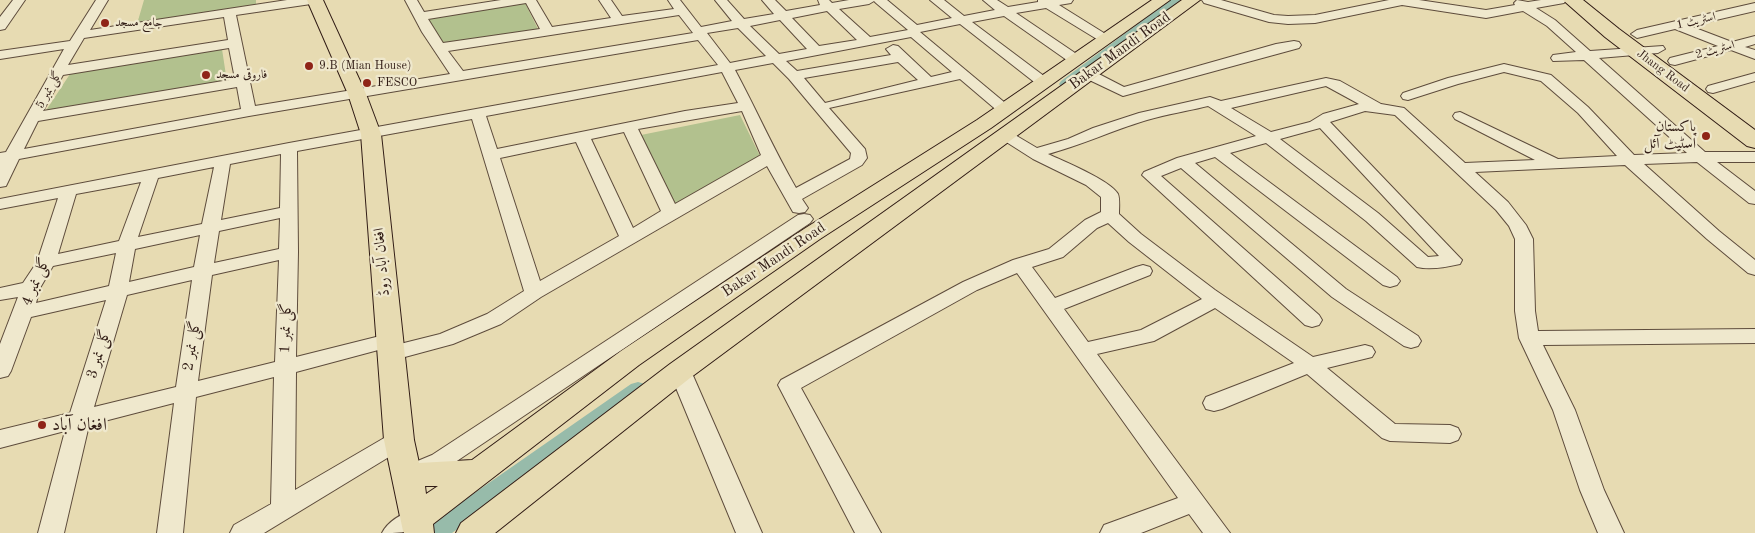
<!DOCTYPE html>
<meta charset="utf-8">
<style>
body{margin:0}
canvas{display:block;background:#e7dbb2}
</style>
<canvas width="1755" height="533"></canvas>
<script>
const g = document.querySelector('canvas').getContext('2d');
g.lineJoin = 'round';
function paint(path, color) { g.fillStyle = color; g.fill(path, 'evenodd'); }
function trace(path, color, width, dash) { g.strokeStyle = color; g.lineWidth = width; g.lineCap = dash ? 'butt' : 'round'; g.setLineDash(dash || []); g.stroke(path); }
function write(font, color, halo, rows, align = 'center') {
  g.font = font + ' "Old Standard TT",Amiri,serif'; g.lineWidth = 4.5; g.setLineDash([]); g.textBaseline = 'middle'; g.strokeStyle = halo; g.fillStyle = color; for (const [text, x, y, turn = 0] of rows) {
    g.save(); g.translate(x, y); g.rotate((+turn || 0) * Math.PI / 180); g.textAlign = isNaN(turn) ? turn : align; if (halo) g.strokeText(text, 0, 0); g.fillText(text, 0, 0); g.restore();
  }
}
paint(new Path2D(`
 M144 0H256V6L137 24Z
 M524 1 539 31 443 45 425 17Z
 M222 49 227 82 45 112 70 74Z
 M740 115 762 160 668 213 641 135Z`), '#b2c18e');
paint(new Path2D(`
 M1170 0H1182L1069 87H1061L1059 84 1061 81Z
 M638 382 645 384 647 389 645 394 452 533H424L427 526 631 384Z`), '#97bbaa');
const minor = new Path2D(`
 M13 0H25L5 29 0 30V17Z
 M96 0H108L90 30 287 0H317L311 4 236 15 255 106 450 74 422 32 405 0H417L424 12 501 0H536L552 27 611 18 599 0H611L622 16 674 9 668 0H680L701 27 732 21 715 0H727L744 19 774 14 762 0H775L786 11 820 5 818 0H829L832 3 849 0H887L917 25 952 18 930 0H944L964 16 995 10 983 0H997L1008 7 1038 2V0H1073L1071 3 1059 5 1112 38 1105 42 1100 41 1046 8 1016 13 1081 57 1083 60 1081 63H1071L1004 16 972 22 1048 79 1050 82 1048 85H1038L960 24 920 32 1010 107 1012 110 1010 113H1000L960 79 829 108 865 149 867 158 862 165 802 199 808 208 805 212 799 213 793 212 767 166 541 297 501 324 453 344 390 361 383 359 380 354 382 349 296 372 295 490 391 434 399 431 407 434 411 440 407 446 264 533H230L234 525 271 504 274 377 196 397 183 533H157L174 403 89 425 64 533H38L65 431 0 448V430L70 413 106 300 31 317 11 371 8 376 0 378V344L18 297 0 300V288L23 283 37 262 58 198 0 209V199L289 143 718 65 698 40 249 116 19 159 6 186 0 187V153L6 152 64 49 0 59V51L70 41ZM874 1 876 3 908 30 870 37 839 9 869 4ZM526 3 540 29 443 43 428 19ZM827 11 857 40 819 46 792 18ZM679 15 693 33 463 71 448 51ZM224 17 228 40 68 65 84 38ZM780 20 807 49 779 54 750 26ZM738 28 766 56 730 63 707 33ZM911 37 952 72 931 77 898 46 893 45 886 49 891 55 797 71 786 61ZM229 48 235 79 43 111 63 75ZM898 62 918 80 825 103 804 78ZM773 63 789 79 851 153 850 159 796 188C774 150 756 109 735 70ZM722 72 738 103 685 111 497 149 486 116ZM237 87 241 109 24 149 38 121ZM742 111 761 155 675 204 638 129ZM472 119 524 291 487 314 440 334 396 345 398 341 395 336 388 334 296 357 298 252 297 151ZM624 132 661 211 633 228 591 139ZM576 142 619 236 540 281 500 158ZM281 154 280 208 221 220 230 164ZM214 167 202 224 138 237 158 178ZM141 182 119 241 58 254 76 194ZM280 218 279 249 214 263 219 231ZM200 235 194 267 129 282 135 249ZM116 253 109 286 36 303 40 288 53 266ZM279 260 275 362 198 381 212 275ZM192 280 176 387 94 407 127 295Z
 M1202 0H1221L1274 15 1288 16 1315 15 1389 0H1419L1486 10 1515 5 1514 3 1517 0 1528 2 1541 0H1566L1564 3 1536 8 1555 20 1590 51 1663 46 1665 49 1658 53 1599 58 1705 152H1755V162H1717L1755 191V204L1749 203 1697 162 1644 164 1719 231 1755 260V275L1748 273 1707 239 1625 165 1475 172 1508 202 1526 225 1533 239 1535 311 1538 331 1755 329V343L1543 345 1575 410 1604 490 1624 533H1598L1580 490 1553 410 1519 338 1515 311V239L1509 226 1496 210 1395 115 1365 111 1330 122 1462 260 1460 264C1447 267 1430 270 1417 267L1366 221 1266 143 1230 153 1397 277 1400 281 1397 285 1390 287 1383 285 1215 157 1195 163 1346 289 1418 336 1421 341 1418 346 1411 348 1404 346 1332 297 1181 168 1161 176 1319 315 1322 320 1319 325 1312 327 1305 325 1142 175 1144 172 1177 158 1256 136 1208 106C1188 111 1167 114 1147 120 1113 130 1082 145 1048 154 1063 161 1110 180 1118 194 1120 199 1119 208 1119 214L1141 234 1215 290 1313 357 1365 345 1372 347 1375 352 1372 357 1327 368 1395 424 1450 425 1458 428 1461 434 1458 440 1450 443 1390 441 1382 438 1307 374 1222 409 1214 411 1206 409 1203 403 1206 397 1294 363 1215 308 1154 341 1097 354 1230 533H1203L1189 514 1141 533H1100L1104 525 1178 498 1017 273 977 290 801 388 881 533H855L778 385 781 380 963 282 1013 260 1049 249 1085 220 1101 212V197L1086 185 1033 159 1000 138 997 135 1000 132H1010L1037 148 1068 139 1093 128 1139 113 1210 97 1221 101 1326 78 1340 81 1381 104 1404 108 1465 163 1535 160 1455 119 1453 116 1455 113 1460 112 1558 159 1617 156 1578 113 1541 81 1504 72 1458 84 1408 100 1403 99 1401 96 1403 93 1448 78 1504 64 1551 75 1588 107 1634 155 1687 153 1584 60 1553 61 1551 58 1553 55 1576 52 1547 26 1523 11 1486 18 1402 5 1315 23 1288 24 1269 22 1204 3ZM1326 86 1359 104 1323 114 1310 122 1271 132 1231 108ZM1320 128 1439 256 1428 257 1378 213 1280 139ZM1108 223 1129 242 1202 299 1141 330 1088 342 1064 309 1150 275 1152 271 1150 267 1143 265 1136 267 1055 298 1032 267 1063 257 1097 228Z
 M1755 3V11L1690 26 1732 42 1755 36V44L1745 47 1755 50V59L1731 50 1675 65 1670 64 1668 61 1670 58 1718 46 1675 29 1637 38 1631 34 1637 30Z
 M1294 41 1299 42 1301 45 1299 48 1123 96 1083 77 1081 74 1088 70 1093 71 1124 87 1276 44Z
 M1755 73V81L1713 93 1708 92 1706 89 1708 86Z
 M804 214 810 215 813 219 810 223 448 467 416 481 408 479 404 472 408 465 432 455 798 215Z
 M680 364 688 366 691 371 762 533H736L669 371 672 366Z
 M416 509 425 512 429 519C419 533 400 533 382 533 388 521 403 513 416 509Z`);
const major = new Path2D(`
 M307 0H323L366 94 381 134 414 440 419 463 472 460 621 351 804 229 977 120 1152 0H1170L991 128 820 239 639 365 433 524 434 533H404L403 531 384 440 361 134 348 94ZM425 486H438L426 494Z
 M1182 0H1200L690 378 495 533H456L461 523 670 364Z`);
const highway = new Path2D(`
 M1563 0H1583L1619 29 1755 130V148L1747 146 1605 37Z`);
trace(minor, '#5e4c3c', 2);
trace(major, '#311c15', 2);
trace(highway, '#311c15', 2);
paint(minor, '#efe8cd');
paint(major, '#e7dbb2');
paint(highway, '#e7dbb2');
for (const [x, y, r, color] of [
 [105,23,5,"#8f2418"],
 [309,66,5,"#8f2418"],
 [206,75,5,"#8f2418"],
 [367,83,5,"#8f2418"],
 [1706,136,5,"#8f2418"],
 [42,425,5,"#8f2418"]
]) { const dot = new Path2D(); dot.arc(x, y, r, 0, 2 * Math.PI); g.fillStyle = color; g.fill(dot); trace(dot, '#efe8cd', 2); }
write('12px', '#311c15', '#efe8cd', [
 ["اسٹریٹ 1",1696,21,-13],
 ["اسٹریٹ 2",1715,50,-15],
 ["Jhang Road",1663,71,37],
 ["گلی نمبر 5",49,90,-61]
]);
write('12px', '#311c15', '#efe8cd', [
 ["جامع مسجد",115,23],
 ["9.B (Mian House)",319,66],
 ["فاروقی مسجد",216,75],
 ["FESCO",377,83]
], 'left');
write('15px', '#311c15', '#efe8cd', [
 ["Bakar Mandi Road",1120,51,-36],
 ["Bakar Mandi Road",774,260,-34],
 ["افغان آباد روڈ",382,262,-95],
 ["گلی نمبر 4",36,282,-67],
 ["گلی نمبر 1",286,328,-88],
 ["گلی نمبر 2",192,346,-81],
 ["گلی نمبر 3",99,354,-73]
]);
write('15px', '#311c15', '#efe8cd', [
 ["پاکستان",1696,127],
 ["اسٹیٹ آئل",1696,144]
], 'right');
write('18px', '#311c15', '#efe8cd', [
 ["افغان آباد",52,425]
], 'left');
</script>
